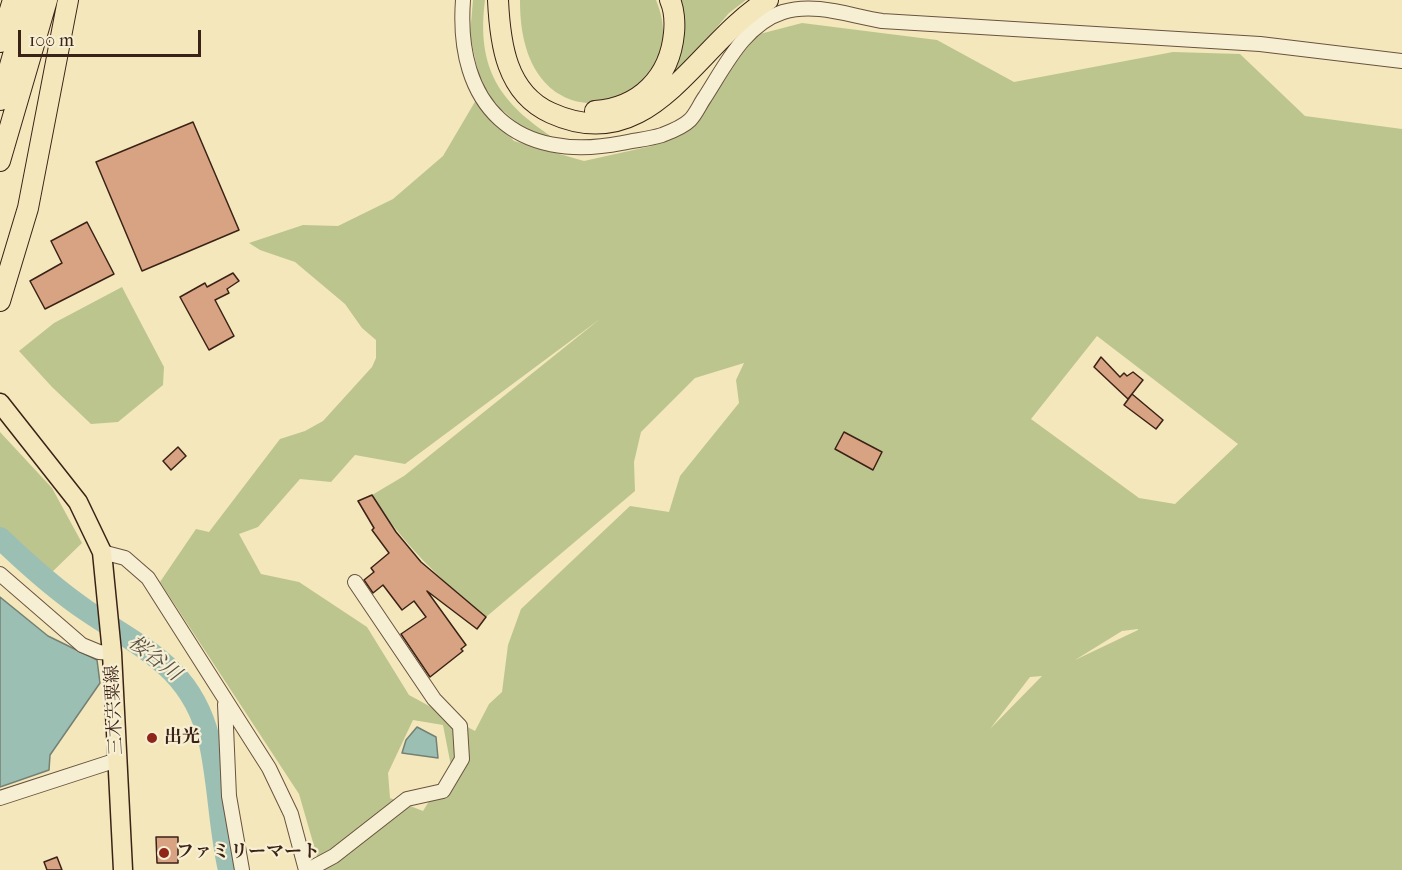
<!DOCTYPE html>
<meta charset="utf-8">
<style>
body{margin:0}
#map{position:relative;width:1402px;height:870px;overflow:hidden;background:#f3e7bb;font-family:"IM FELL French Canon",serif}
canvas{display:block}
.scale{position:absolute;left:18px;top:30px;width:183px;height:27px;box-sizing:border-box;border:3px solid #3b2216;border-top:0;padding-left:8px;font-size:18px;line-height:21px;white-space:nowrap;color:#3b2216;-webkit-text-stroke:4px #f7efd3;paint-order:stroke}
</style>
<div id="map">
<canvas width="1402" height="870"></canvas>
<div class="scale">100 m</div>
</div>
<script>
const g = document.querySelector('canvas').getContext('2d');
g.lineJoin = 'round';
function paint(path, color) { g.fillStyle = color; g.fill(path, 'evenodd'); }
function trace(path, color, width, dash) { g.strokeStyle = color; g.lineWidth = width; g.lineCap = dash ? 'butt' : 'round'; g.setLineDash(dash || []); g.stroke(path); }
function write(font, color, halo, rows, align = 'center') {
  g.font = font + ' "IM FELL French Canon","Noto Serif JP",serif'; g.lineWidth = 4.5; g.setLineDash([]); g.textBaseline = 'middle'; g.strokeStyle = halo; g.fillStyle = color; for (const [text, x, y, turn = 0] of rows) {
    g.save(); g.translate(x, y); g.rotate((+turn || 0) * Math.PI / 180); g.textAlign = isNaN(turn) ? turn : align; if (halo) g.strokeText(text, 0, 0); g.fillText(text, 0, 0); g.restore();
  }
}
paint(new Path2D(`
 M473 0H485C476 69 500 104 557 140L525 130 492 101 479 77 470 35Z
 M520 0H656C701 107 519 165 520 0Z
 M678 0H746L729 13 666 87C680 53 686 36 678 0Z
 M802 23 937 40 1014 82 1173 52 1240 54 1305 116 1402 129V870H321L299 794 160 582 196 529 209 532 280 439 305 431 323 421 372 367 376 358V340L362 328 345 304 295 262 260 250 249 243 303 225 338 226 393 199 443 156 476 100 514 141 584 161 656 145 685 132 756 35ZM600 319 404 476 372 495C404 546 440 579 486 617L635 491 634 462 641 432 695 378 744 363 736 380 739 403 680 476 669 512 630 506 521 609 508 645 502 692 489 704 475 731 409 695 367 627 299 582 261 574 239 534 258 527 300 479 331 482 355 455 405 464ZM1097 336 1238 444 1175 504 1139 498 1031 419ZM1138 629V630L1075 660 1122 631ZM1042 676 1039 679 990 729 1030 677ZM413 720 443 725 451 766 423 811 390 798 388 773Z
 M122 287 164 367 163 385 118 422 91 424 52 387 19 351 54 323Z
 M0 432 52 488 82 543 50 574 0 531Z`), '#bdc58e');
const water = new Path2D(`
 M0 597 48 636 97 660 100 683 50 755 49 770 0 787Z
 M417 727 436 737 438 758 402 753 406 740Z`);
paint(water, '#9bbfb3');
trace(water, '#758074', 1.5);
trace(new Path2D(`
 M0 538C27 564 56 590 87 611 143 649 191 667 209 739 219 782 219 827 229 870`), '#9bbfb3', 22);
const building = new Path2D(`
 M193 122 239 230 142 271 96 162Z
 M87 222 114 274 45 309 30 281 62 263 51 241Z
 M233 273 239 281 227 289 229 293 215 300 234 336 209 350 180 297 205 283 207 287Z
 M1101 357 1120 377 1124 373 1127 376 1133 372 1143 380 1128 399 1094 367Z
 M1132 394 1163 420 1156 429 1124 405Z
 M844 432 882 452 873 470 835 449Z
 M178 447 186 456 171 470 163 461Z
 M372 495 396 532 421 562 486 617 477 629 427 591 466 645 461 649 463 651 430 677 401 634 426 617 414 601 402 610 383 585 373 593 364 580 374 572 371 568 389 553 372 530 374 528 358 501Z
 M156 837H178V863H157Z
 M57 857 62 870H47L44 862Z`);
paint(building, '#d8a382');
trace(building, '#3b2216', 1.5);
const minor = new Path2D(`
 M463 0C455 106 516 164 622 143 635 140 650 139 662 135 670 132 684 126 690 120 696 114 700 104 705 97 725 66 745 24 783 12 816 2 850 16 882 21L1260 44 1402 61
 M102 552 125 558 148 578 269 768 291 814 306 870
 M0 574 82 645 99 652 112 653
 M225 704 229 796 242 870
 M0 798 117 760
 M308 870 334 856 407 799 443 791 462 759 460 726 434 699 355 582`);
const major = new Path2D(`
 M0 403 78 502 102 552 112 653 123 870`);
const highway = new Path2D(`
 M498 0C500 43 506 93 551 113 652 159 695 44 768 0
 M0 42 13 0
 M0 100 29 0
 M595 111C640 108 670 77 674 33 675 23 674 9 670 0
 M0 161 47 0
 M0 301 28 208 68 0`);
trace(minor, '#69533f', 16);
trace(major, '#3b2216', 21);
trace(highway, '#3b2216', 22);
trace(minor, '#f7efd3', 14);
trace(major, '#f3e7bb', 18);
trace(highway, '#f3e7bb', 20);
for (const [x, y, r, color] of [
 [152,738,6,"#8f2418"],
 [164,853,6,"#8f2418"]
]) { const dot = new Path2D(); dot.arc(x, y, r, 0, 2 * Math.PI); g.fillStyle = color; g.fill(dot); trace(dot, '#f7efd3', 2); }
write('18px', '#3b2216', '#f7efd3', [
 ["三木宍粟線",115,710,-93]
]);
write('bold 18px', '#3b2216', '#f7efd3', [
 ["出光",164,738],
 ["ファミリーマート",176,853]
], 'left');
write('italic 20px', '#585145', '#f7efd3', [
 ["桜谷川",154,659,38]
]);
</script>
